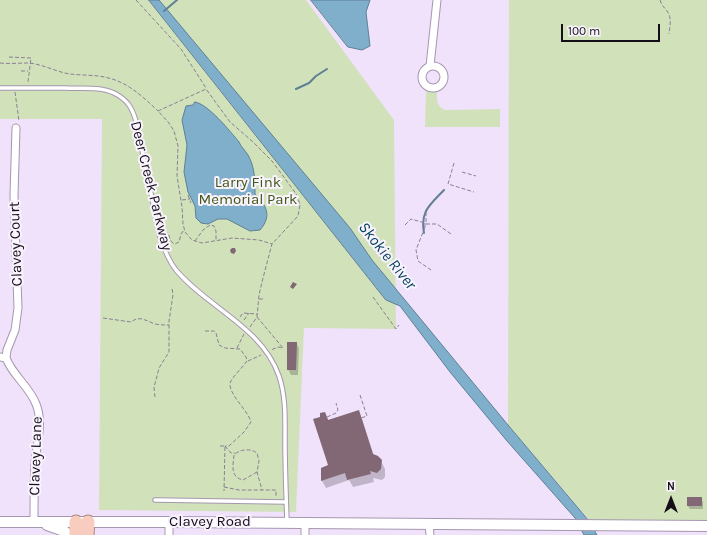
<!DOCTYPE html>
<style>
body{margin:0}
#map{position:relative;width:707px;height:535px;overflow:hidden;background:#f1e2fc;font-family:Karla,sans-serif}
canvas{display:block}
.north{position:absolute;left:651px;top:479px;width:40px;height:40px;-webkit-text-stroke:3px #f9f3fe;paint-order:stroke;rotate:0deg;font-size:11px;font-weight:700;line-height:16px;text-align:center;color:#130e17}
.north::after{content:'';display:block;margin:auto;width:14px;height:18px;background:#130e17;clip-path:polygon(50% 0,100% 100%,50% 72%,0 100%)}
.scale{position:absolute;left:561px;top:24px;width:99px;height:18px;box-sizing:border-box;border:2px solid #130e17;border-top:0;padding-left:5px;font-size:12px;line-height:14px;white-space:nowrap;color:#130e17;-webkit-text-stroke:3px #f9f3fe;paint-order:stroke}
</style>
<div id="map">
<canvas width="707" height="535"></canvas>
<div class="north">N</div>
<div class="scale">100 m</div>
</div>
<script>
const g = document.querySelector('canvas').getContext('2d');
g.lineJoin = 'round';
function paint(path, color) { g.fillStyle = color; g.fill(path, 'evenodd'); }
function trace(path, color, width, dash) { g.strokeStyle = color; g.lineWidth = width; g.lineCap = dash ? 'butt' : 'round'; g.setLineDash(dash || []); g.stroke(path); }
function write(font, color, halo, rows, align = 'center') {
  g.font = font + ' Karla,sans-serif'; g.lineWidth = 4; g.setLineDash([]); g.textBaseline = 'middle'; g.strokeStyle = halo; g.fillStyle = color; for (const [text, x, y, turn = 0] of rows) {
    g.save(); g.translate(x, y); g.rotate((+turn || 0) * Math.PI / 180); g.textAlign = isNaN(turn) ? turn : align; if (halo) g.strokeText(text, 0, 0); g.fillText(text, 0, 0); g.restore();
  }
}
paint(new Path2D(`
 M0 0H306L394 120 396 329 304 328 296 512 99 510 102 119H0Z
 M509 0H707V521H590L508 425Z
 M426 91H437C437 100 436 106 445 110L500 109V127H425Z`), '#d1e2bb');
const water = new Path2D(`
 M149 0H159L350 228 372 260 508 425 589 521 597 535H584L575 518 507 441 450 372 400 306 386 300Z
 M311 0H370L366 12 370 46 362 50 348 47Z
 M195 102C208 104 230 131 239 142 241 147 245 150 248 155 255 167 255 181 255 194 267 206 272 216 260 230L250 231 227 219H218L208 224 201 223 196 218 195 206 188 192 184 172 187 145 182 120 186 106 193 105Z`);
paint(water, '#80afcb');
trace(water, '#5f7f95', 1);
paint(new Path2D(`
 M296 343 299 348 298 375H291L288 369Z
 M358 411 362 419 374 456 381 461 385 469V477L382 480 373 478 374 482 353 487 349 480 326 488 322 481V468L329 466 321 417 325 413 329 421Z
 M701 498 703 502V509H690L688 506Z`), '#0003');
trace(new Path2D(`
 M164 11 177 0
 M296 89 309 83 316 76 327 69
 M424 233C420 211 430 205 444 190`), '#5f7f95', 2);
paint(new Path2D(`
 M232 248H235L236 251 234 254 231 253 230 250Z
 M293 282 297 284 293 289 290 287Z
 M287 342H297L296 370H287Z
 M359 410 373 454 378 456 382 460 381 469 377 473 370 471 371 474 347 480 345 473 321 481V468L328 465 313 419 320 417V413L325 412 328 420Z
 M687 497H702V506H687Z`), '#826774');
const lane = new Path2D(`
 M0 88C22 88 43 88 65 88 81 89 100 86 114 93 128 100 132 108 136 121L160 237C164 249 168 260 176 270 208 308 262 327 279 376 286 397 285 418 285 439 285 467 286 494 287 522
 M155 500 286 502`);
const street = new Path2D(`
 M422 77a11 11 0 1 1 22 0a11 11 0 1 1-22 0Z
 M430 66 437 0
 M0 357 6 358C13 376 29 386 36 404 44 423 36 445 35 464 34 484 34 503 34 522
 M6 358 7 350 15 330 18 308 14 195 16 128
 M305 523V535
 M429 524 430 535
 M169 535V522`);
const secondary = new Path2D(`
 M0 522H169L707 526
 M47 525 64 531 69 535`);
const highway = new Path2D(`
 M76 522V535
 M87 535 88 522`);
trace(lane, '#a697b0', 5.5);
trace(street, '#a697b0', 9);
trace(secondary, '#a697b0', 12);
trace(highway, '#a88a84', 15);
trace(new Path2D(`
 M136 0 181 49 206 88
 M660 0C662 6 664 7 667 11 672 17 670 26 669 34
 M9 57 31 58 28 82
 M0 63C9 64 19 63 28 63 43 64 56 72 70 74 79 75 89 75 98 76 124 79 139 93 158 111
 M21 71H28
 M15 92 19 121
 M454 163 448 184 474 192
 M462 172 476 176
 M188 195 191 203
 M182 200 190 199
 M426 212V224H437L451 234
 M405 225 411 219 425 223
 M425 227 416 250 418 261 431 270
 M164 234 168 233C170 238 170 242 175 244L179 242 181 234 184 230
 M195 241 203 230 210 225 214 226 216 231V241
 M373 297 396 329 399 325
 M259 299H264
 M240 317 243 313 257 314
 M257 317 283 348 278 347 271 350
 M103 318 131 322C140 315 146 321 155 324 160 325 164 325 169 325
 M244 320 249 313
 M250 327 257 317 259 295 263 278 272 244 298 216 300 205 297 195 272 161 252 141 230 122 206 89 158 111 169 123 174 131 178 146 177 176 182 207 183 224 185 232 192 240 202 243 232 238 259 240 272 244
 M205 331H214L216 333 219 345 225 348 240 349 246 357 247 361C242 368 235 374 231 381 225 391 248 410 251 422L244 432 229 446H225
 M237 348 244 334
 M248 361 261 355
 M360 395 367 416 361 418
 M155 397 154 387 157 376 159 368 169 352V321L173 295 172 288
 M327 417 336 413 338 410 336 403
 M220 446H225L224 491
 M225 446 231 453H235
 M257 472 243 480C230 477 233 465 234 455 240 449 250 448 257 453L259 461 257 472 262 490
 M224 487 239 490H276V497`), '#8a7f92', 1, [4, 2]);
trace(lane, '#fff', 3.5);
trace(street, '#fff', 7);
trace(secondary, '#fff', 10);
trace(highway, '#f8ccbe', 13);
trace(new Path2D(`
 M425 227V223`), '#8a7f92', 1, [4, 2]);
write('15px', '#405715', '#f9f3fe', [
 ["Larry Fink",248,183],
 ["Memorial Park",248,200]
]);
write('15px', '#130e17', '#f9f3fe', [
 ["Deer Creek Parkway",151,186,76],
 ["Clavey Court",16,244,-92],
 ["Clavey Lane",36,456,-88],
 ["Clavey Road",210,522]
]);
write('italic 16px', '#003e5b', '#f9f3fe', [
 ["Skokie River",387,256,51]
]);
</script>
